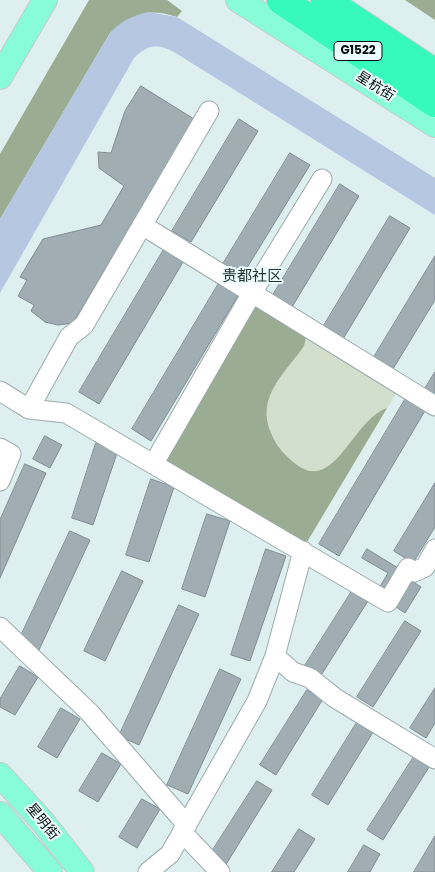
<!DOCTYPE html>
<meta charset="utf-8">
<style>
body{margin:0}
canvas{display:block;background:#deefef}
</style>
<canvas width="435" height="872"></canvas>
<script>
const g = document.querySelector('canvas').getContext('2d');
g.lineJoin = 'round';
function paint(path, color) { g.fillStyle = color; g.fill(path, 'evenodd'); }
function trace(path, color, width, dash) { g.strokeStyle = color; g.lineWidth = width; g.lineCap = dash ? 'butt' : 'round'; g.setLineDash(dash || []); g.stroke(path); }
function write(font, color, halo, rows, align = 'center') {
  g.font = font + ' Poppins,"Noto Sans SC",sans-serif'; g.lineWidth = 4; g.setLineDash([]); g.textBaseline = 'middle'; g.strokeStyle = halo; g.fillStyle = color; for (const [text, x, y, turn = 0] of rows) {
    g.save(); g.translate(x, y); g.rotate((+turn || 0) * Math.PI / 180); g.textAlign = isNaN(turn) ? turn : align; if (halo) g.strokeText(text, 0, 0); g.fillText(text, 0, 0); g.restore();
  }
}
paint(new Path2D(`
 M256 300 400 387 304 547 159 460Z`), '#d3dfcd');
paint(new Path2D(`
 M89 0H167L182 11 177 17C146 7 135 14 110 33L0 219V154Z
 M405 0H435V20Z
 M256 300 306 337 304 346C286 372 255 397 271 433 276 446 285 456 297 465 335 493 353 419 387 408L304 547 159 460Z`), '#9aac92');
paint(new Path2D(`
 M148 12 177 17 435 178V215L174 52C157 43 148 44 134 58L0 293V219L110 33C122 20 132 16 148 12Z`), '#b5c7e1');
const building = new Path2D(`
 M141 86 194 119 73 323 58 325 45 322 31 311 34 305 18 296 27 280 20 277 43 239 101 225 124 186 99 168 98 152 111 153 125 111Z
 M239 119 258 131 191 242 172 231Z
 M290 153 310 165 242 276 223 264Z
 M340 184 359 196 292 307 273 295Z
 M390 216 410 228 343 339 323 327Z
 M166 246 186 257 99 404 79 392Z
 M435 256V300L393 369 374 357Z
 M219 283 239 294 151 441 132 429Z
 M435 372V397L424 390Z
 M406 398 426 409 339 556 319 544Z
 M45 436 62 445 50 468 33 459Z
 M96 443 118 450 93 525 72 518Z
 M25 464 46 473 0 578V520Z
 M151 479 174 487 149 562 126 555Z
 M435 483V527L413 563 394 551Z
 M207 514 230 521 205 597 182 589Z
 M70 531 90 540 39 650 19 640Z
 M266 549 286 556 250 661 231 655Z
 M367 549 403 571 388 595 378 590 388 573 362 558Z
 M122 571 143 581 105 661 84 651Z
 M409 579 421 587 405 613 393 605Z
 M352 591 368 601 320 677 304 667Z
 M179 605 199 614 139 745 119 736Z
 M405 621 421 631 373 707 357 697Z
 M20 666 38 677 15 715 0 707V699Z
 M220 669 241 679 188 794 167 785Z
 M435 688V723L426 738 410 728Z
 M307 690 323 699 276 775 260 765Z
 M61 708 80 719 57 758 38 747Z
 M359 719 375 729 328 805 312 795Z
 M102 753 121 764 98 802 79 791Z
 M415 755 431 764 383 840 367 830Z
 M257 781 272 790 225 866 209 856Z
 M142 799 160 809 137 848 119 837Z
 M299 829 315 839 294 872H272Z
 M435 836V872H414Z
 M364 845 380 854 370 872H348Z`);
paint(building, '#a0adb3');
trace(building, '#808d93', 1);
const minor = new Path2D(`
 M142 225 435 406
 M0 391 29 409 66 413 388 602 408 568 414 572 425 567 435 549
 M29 409 69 337 84 325 209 111
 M0 448 11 454 0 481
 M154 463 252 293 322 179
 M0 627 89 712 187 825
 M275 656 293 672 310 678 335 698 435 759
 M182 832 220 872
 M148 872 170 854 257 701 275 656 303 551`);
const major = new Path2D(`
 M238 0 435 125
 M0 77 45 0
 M0 775 42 821 82 872
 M0 814 50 872`);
const highway = new Path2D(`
 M281 0 435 103
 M325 0 435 73`);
trace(minor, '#9baaaa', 21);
trace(major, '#c9caca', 26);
trace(highway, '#c9caca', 30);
trace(minor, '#fff', 19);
trace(major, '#88fbd7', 24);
trace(highway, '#38f9bc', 28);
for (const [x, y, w] of [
 [358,51,48]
]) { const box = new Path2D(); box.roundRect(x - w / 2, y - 9.5, w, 19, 4); g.fillStyle = '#ecfcfc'; g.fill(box); trace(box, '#090e0e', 1); }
write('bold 12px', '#090e0e', null, [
 ["G1522",358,51]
]);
write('14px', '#090e0e', '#ecfcfc', [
 ["星杭街",375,87,32],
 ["星明街",42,822,51]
]);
write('15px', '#263333', '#ecfcfc', [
 ["贵都社区",252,277]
]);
</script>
